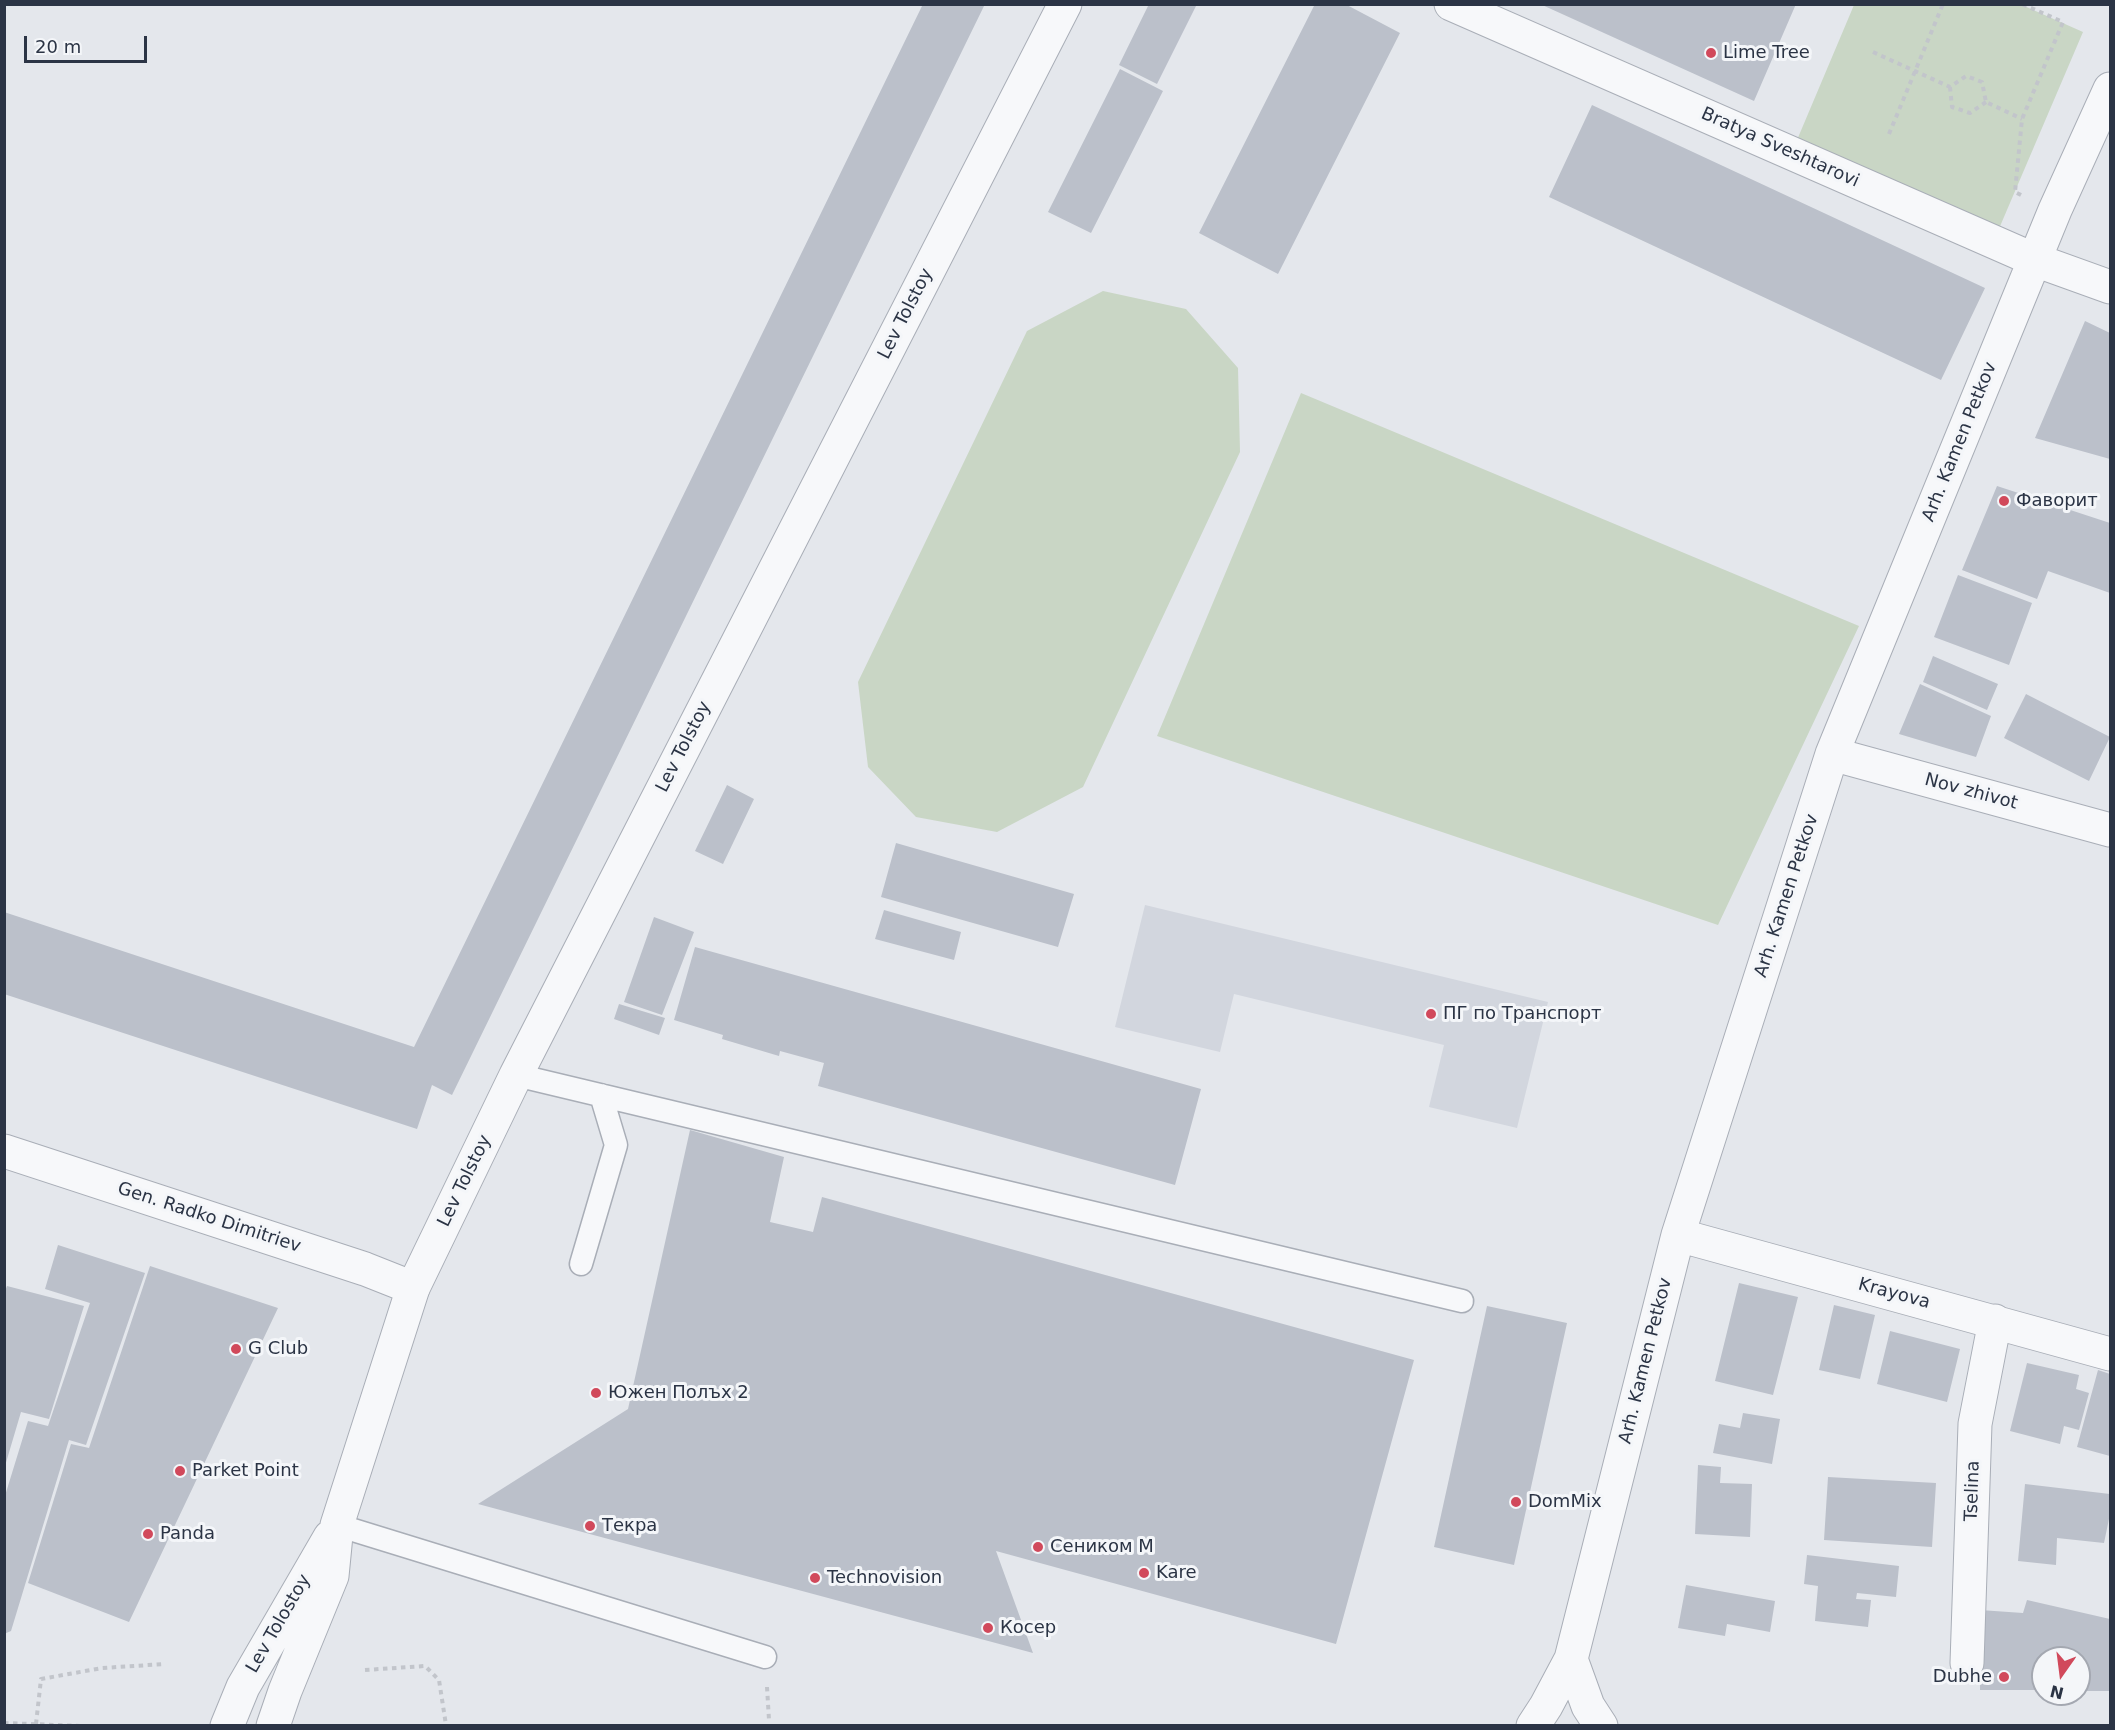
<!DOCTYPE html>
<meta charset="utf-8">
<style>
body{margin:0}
#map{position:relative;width:2115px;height:1730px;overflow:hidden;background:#e4e7ec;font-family:"DejaVu Sans",sans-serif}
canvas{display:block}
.frame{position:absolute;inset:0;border:6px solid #2b3445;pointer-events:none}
.north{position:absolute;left:2031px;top:1646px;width:60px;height:60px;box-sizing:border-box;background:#f4f6f9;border:2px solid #a4a8b1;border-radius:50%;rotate:194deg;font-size:16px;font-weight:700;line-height:24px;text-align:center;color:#2b3445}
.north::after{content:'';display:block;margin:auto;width:21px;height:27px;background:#d1495b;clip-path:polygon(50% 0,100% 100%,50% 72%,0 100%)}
.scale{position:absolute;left:24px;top:36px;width:123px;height:27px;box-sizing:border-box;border:3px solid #2b3445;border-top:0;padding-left:8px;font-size:18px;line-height:21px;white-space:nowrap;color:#2b3445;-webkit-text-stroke:4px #f4f6f9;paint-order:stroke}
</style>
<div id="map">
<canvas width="2115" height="1730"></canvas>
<div class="frame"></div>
<div class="north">N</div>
<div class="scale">20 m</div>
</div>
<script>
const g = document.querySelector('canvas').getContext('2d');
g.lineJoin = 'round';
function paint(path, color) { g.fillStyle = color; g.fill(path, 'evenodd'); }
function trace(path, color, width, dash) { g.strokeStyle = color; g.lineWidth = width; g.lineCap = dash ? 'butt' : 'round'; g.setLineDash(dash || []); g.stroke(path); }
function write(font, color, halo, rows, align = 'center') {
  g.font = font + ' "DejaVu Sans",sans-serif'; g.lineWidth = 6; g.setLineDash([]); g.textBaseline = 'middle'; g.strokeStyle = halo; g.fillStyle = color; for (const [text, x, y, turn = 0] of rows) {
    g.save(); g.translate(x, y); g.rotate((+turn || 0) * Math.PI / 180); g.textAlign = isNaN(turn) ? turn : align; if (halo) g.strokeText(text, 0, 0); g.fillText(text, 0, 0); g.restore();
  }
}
paint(new Path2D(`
 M1145 905 1548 1002 1517 1128 1429 1107 1444 1045 1234 994 1220 1052 1115 1027Z`), '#d2d6de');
paint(new Path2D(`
 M1854 5H2022L2083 32 1998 231 1797 140Z
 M1103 291 1186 309 1238 368 1240 452 1083 787 997 832 916 817 868 767 858 682 1027 331Z
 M1301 393 1859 626 1718 925 1157 736Z`), '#c9d6c5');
paint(new Path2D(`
 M923 4H985L452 1095 432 1085 417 1129 4 994V912L414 1047Z
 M1149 4H1197L1157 84 1119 65Z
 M1315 4H1345L1400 33 1278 274 1199 233Z
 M1540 4H1796L1754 101Z
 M1120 69 1163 91 1091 233 1048 212Z
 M1592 105 1985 288 1941 380 1549 197Z
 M2085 321 2110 333V459L2035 438Z
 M1997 486 2110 523V593L2048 571 2037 599 1962 570Z
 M1958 575 2032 603 2009 665 1934 637Z
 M1933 656 1998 684 1987 710 1923 682Z
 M1920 684 1991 716 1976 757 1899 734Z
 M2026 694 2110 737 2089 781 2004 738Z
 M727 785 754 799 723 864 695 851Z
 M896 843 1074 894 1058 947 881 897Z
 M884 910 961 932 954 960 875 939Z
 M654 917 694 932 662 1015 624 1002Z
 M695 947 1201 1089 1175 1185 818 1086 824 1063 780 1051 779 1056 722 1039 723 1035 674 1020Z
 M619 1004 665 1018 659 1035 614 1019Z
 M690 1130 784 1157 770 1222 813 1232 822 1197 1414 1360 1336 1644 996 1551 1033 1653 478 1504 628 1409Z
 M58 1245 145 1273 86 1445 69 1440 11 1631 4 1634V1499L28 1421 48 1426 90 1303 45 1289Z
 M150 1266 278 1308 129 1622 28 1583 71 1444 89 1448Z
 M1739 1283 1798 1297 1773 1395 1715 1381Z
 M7 1286 84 1306 49 1419 21 1412 5 1466 4 1294Z
 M1834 1305 1875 1315 1860 1379 1819 1370Z
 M1487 1306 1567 1323 1514 1565 1434 1547Z
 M1890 1331 1960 1349 1947 1402 1877 1384Z
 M2027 1363 2079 1375 2076 1389 2089 1393 2079 1430 2064 1426 2060 1444 2010 1431Z
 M2098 1370 2110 1374V1456L2077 1447Z
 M1743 1413 1780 1419 1772 1464 1713 1453 1719 1424 1740 1428Z
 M1698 1465 1721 1467 1720 1483 1752 1484 1750 1537 1695 1534Z
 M1828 1477 1936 1483 1932 1547 1824 1540Z
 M2025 1484 2110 1494V1514L2104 1543 2057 1538 2056 1565 2018 1561Z
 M1807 1555 1899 1566 1896 1597 1857 1593 1856 1599 1871 1600 1868 1627 1815 1621 1818 1586 1804 1584Z
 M1686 1585 1775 1601 1770 1632 1727 1624 1725 1636 1678 1628Z
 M2027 1600 2110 1619V1691H2079V1658H2043V1690H1980V1610L2023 1613Z`), '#bbc0ca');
const service = new Path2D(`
 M516 1075 1462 1301
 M581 1264 616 1145 601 1095
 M337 1525 765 1657`);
const minor = new Path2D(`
 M1451 4 2035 260 2110 287
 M1832 754 2110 830
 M4 1151 365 1269 413 1288
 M1678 1235 2110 1354
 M1571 1659 1588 1706 1601 1726
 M1967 1663 1975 1424 1995 1321
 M1533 1726 1546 1706 1571 1659 1678 1235 1832 754 2055 210 2110 89`);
const tertiary = new Path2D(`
 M227 1726 243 1687 330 1537
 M273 1726 285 1691 332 1576 337 1525 413 1288 516 1075 1065 4`);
trace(service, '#a9aeb7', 25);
trace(minor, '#a9aeb7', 35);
trace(tertiary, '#a9aeb7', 35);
trace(new Path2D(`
 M1873 52 1950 87 1966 76 1982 82 1986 102 2022 119
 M1950 87 1952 107 1970 113 1986 102
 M1889 134 1943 4
 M2021 195 2015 192 2022 119 2063 22 2022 4
 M365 1670 425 1666 439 1680 446 1725
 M767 1687 769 1720
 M4 1723 83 1726
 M36 1724 41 1679 102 1668 165 1664`), '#c2c5cb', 4, [4.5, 4.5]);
trace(service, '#f7f8fa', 22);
trace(minor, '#f7f8fa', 33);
trace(tertiary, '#f7f8fa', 33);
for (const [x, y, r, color] of [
 [1711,53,6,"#d1495b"],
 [2004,501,6,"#d1495b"],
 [1431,1014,6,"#d1495b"],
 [236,1349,6,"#d1495b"],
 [596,1393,6,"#d1495b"],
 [180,1471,6,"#d1495b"],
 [1516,1502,6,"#d1495b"],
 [590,1526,6,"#d1495b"],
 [148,1534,6,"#d1495b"],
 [1038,1547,6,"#d1495b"],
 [1144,1573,6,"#d1495b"],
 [815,1578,6,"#d1495b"],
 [988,1628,6,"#d1495b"],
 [2004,1677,6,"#d1495b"]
]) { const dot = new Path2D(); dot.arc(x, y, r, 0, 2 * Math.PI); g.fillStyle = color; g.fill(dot); trace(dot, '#f4f6f9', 2); }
write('18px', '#2b3445', '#f4f6f9', [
 ["Lime Tree",1723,53],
 ["Фаворит",2016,501],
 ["ПГ по Транспорт",1443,1014],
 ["G Club",248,1349],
 ["Южен Полъх 2",608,1393],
 ["Parket Point",192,1471],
 ["DomMix",1528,1502],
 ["Текра",602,1526],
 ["Panda",160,1534],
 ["Сеником М",1050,1547],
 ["Kare",1156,1573],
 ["Technovision",827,1578],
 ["Косер",1000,1628],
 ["Dubhe",1992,1677,"right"]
], 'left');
write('18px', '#2b3445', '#f4f6f9', [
 ["Bratya Sveshtarovi",1780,148,24],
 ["Lev Tolstoy",906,314,-63],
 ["Arh. Kamen Petkov",1960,442,-68],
 ["Lev Tolstoy",684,747,-63],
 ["Nov zhivot",1971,792,15],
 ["Arh. Kamen Petkov",1787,896,-72],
 ["Lev Tolstoy",465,1181,-64],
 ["Gen. Radko Dimitriev",209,1218,18],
 ["Krayova",1894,1294,15],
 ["Arh. Kamen Petkov",1646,1361,-76],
 ["Tselina",1973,1491,-88],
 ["Lev Tolostoy",279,1624,-60]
]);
</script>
